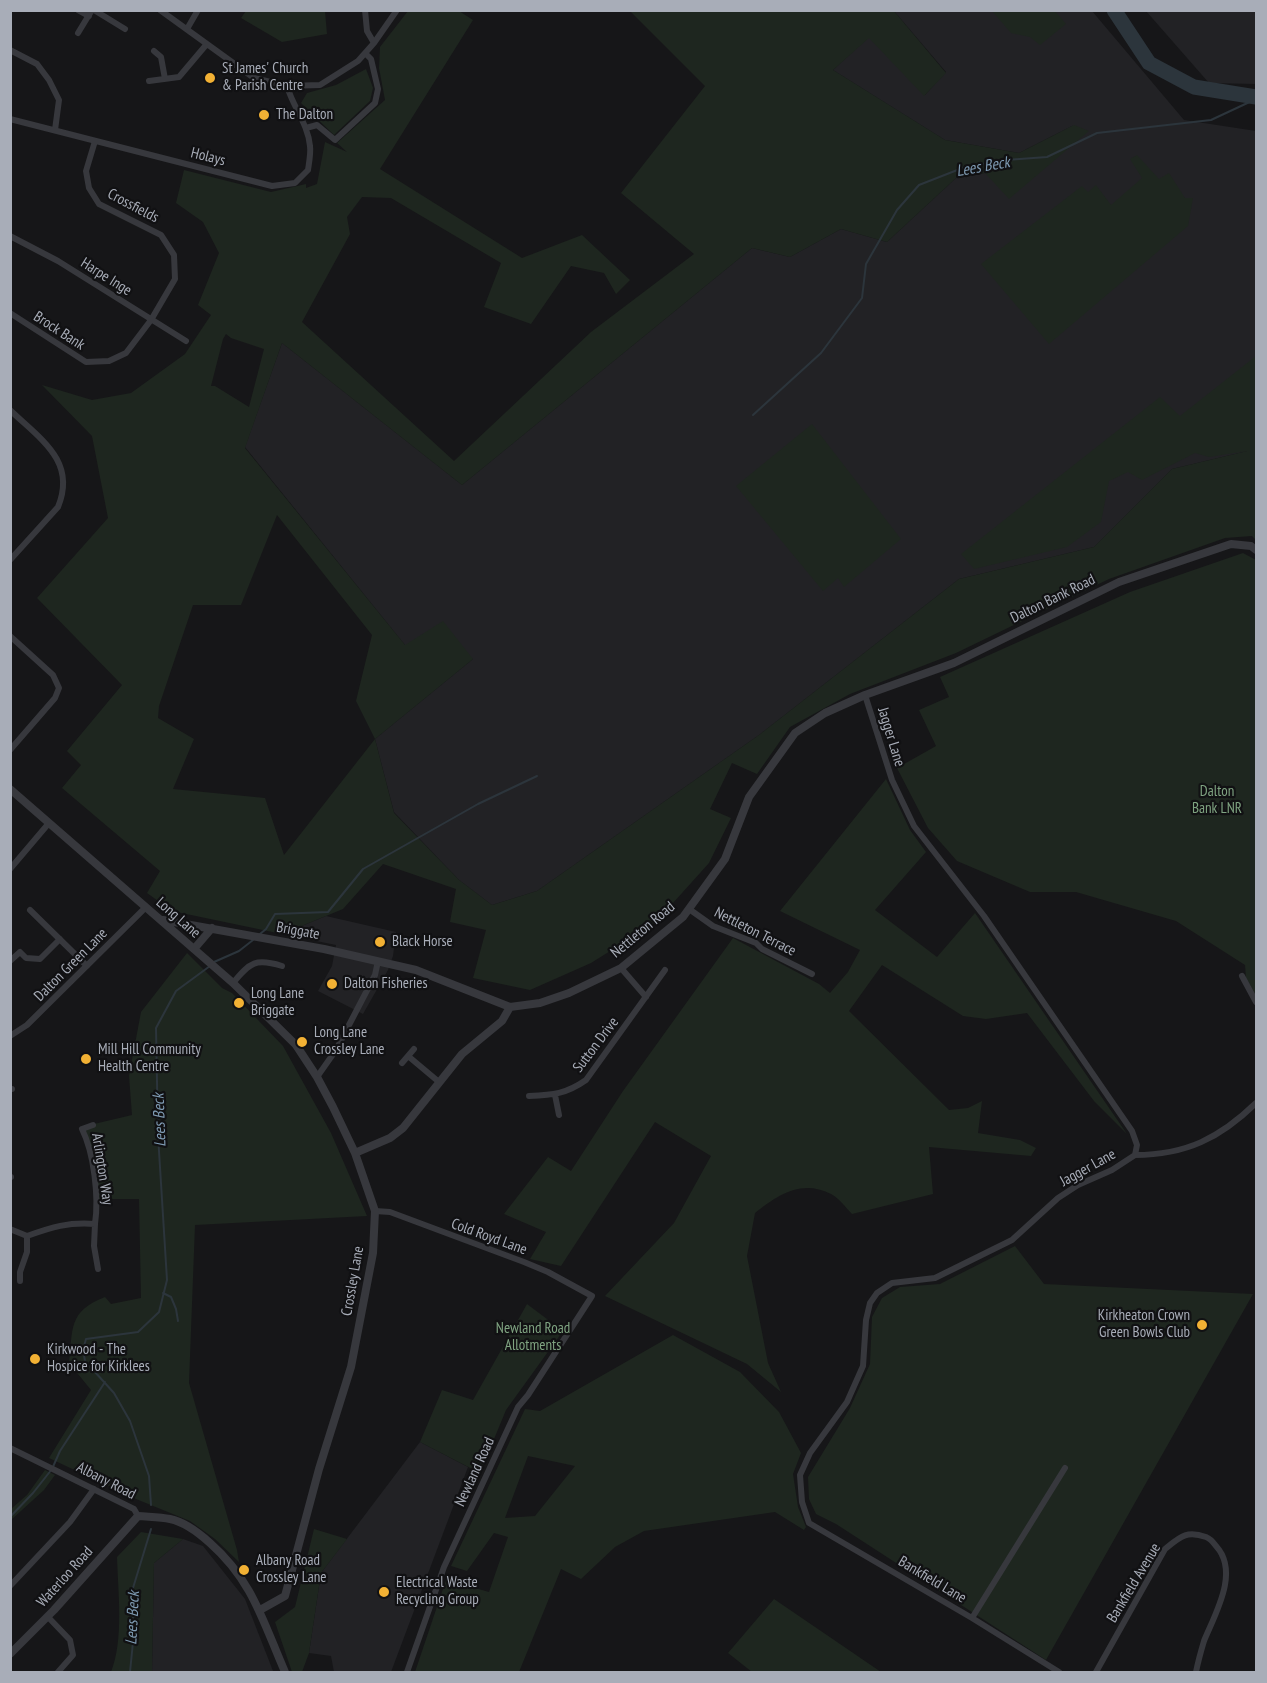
<!DOCTYPE html>
<style>
body{margin:0}
#map{position:relative;width:1267px;height:1683px;overflow:hidden;background:#161618;font-family:"PT Sans Narrow",sans-serif}
canvas{display:block}
.frame{position:absolute;inset:0;border:12px solid #a8adb8;pointer-events:none}
</style>
<div id="map">
<canvas width="1267" height="1683"></canvas>
<div class="frame"></div>
</div>
<script>
const g = document.querySelector('canvas').getContext('2d');
g.lineJoin = 'round';
function paint(path, color) { g.fillStyle = color; g.fill(path, 'evenodd'); }
function trace(path, color, width, dash) { g.strokeStyle = color; g.lineWidth = width; g.lineCap = dash ? 'butt' : 'round'; g.setLineDash(dash || []); g.stroke(path); }
function write(font, color, halo, rows, align = 'center') {
  g.font = font + ' "PT Sans Narrow",sans-serif'; g.lineWidth = 4.5; g.setLineDash([]); g.textBaseline = 'middle'; g.strokeStyle = halo; g.fillStyle = color; for (const [text, x, y, turn = 0] of rows) {
    g.save(); g.translate(x, y); g.rotate((+turn || 0) * Math.PI / 180); g.textAlign = isNaN(turn) ? turn : align; if (halo) g.strokeText(text, 0, 0); g.fillText(text, 0, 0); g.restore();
  }
}
paint(new Path2D(`
 M894 11H1092L1184 120 1256 131V449L1172 469 1094 547 959 579 759 735 537 891 492 905 459 880 394 812 375 739 473 659 405 645 245 447 282 343 462 485 752 248 790 257 841 229 887 242 956 178 985 173 1074 125 1019 153 945 140 833 70 869 37 925 95 946 72Z
 M1146 11H1256V84L1209 83Z
 M326 916 396 932 393 956 388 970 363 1014 318 991 332 966 336 945 282 934Z
 M420 1442 468 1467 391 1672H334L331 1656 309 1653 321 1573Z
 M183 1539 203 1546 245 1599 273 1671 272 1672H152L154 1563Z`), '#222225');
paint(new Path2D(`
 M246 11H325L327 34 282 42 241 18Z
 M408 11H459L473 20 380 169 522 258 582 235 630 280 616 294 604 273 571 266 531 324 484 307 501 263 391 198 362 197 347 217 350 234 302 322 454 461 591 332 694 254 621 193 705 86 630 11H894L946 73 924 96 869 38 833 70 945 140 1019 153 1074 125 1089 131 1009 199 985 173 956 178 887 242 841 229 790 257 752 248 462 485 282 343 245 448 405 645 443 621 473 659 375 739 394 813 459 880 492 905 537 891 759 735 959 579 1094 547 1172 469 1247 451 1209 457 1195 453 1142 480 1128 472 1109 481 1101 522 1067 547 974 569 961 554 1160 397 1180 416 1256 356V540L1252 536 1225 538 1109 579 956 653 850 694 790 727 757 774 732 763 710 809 731 818 709 863 655 923 591 963 530 990 473 978 486 930 450 922 456 889 383 864 343 909 282 934 172 911 147 893 160 871 62 788 81 765 67 751 122 685 37 598 108 518 92 436 42 385 92 400 131 393 185 354 211 315 198 305 219 253 203 222 176 203 184 170 271 192 306 184V188L317 184 325 142 347 152 337 143 385 100 379 68 380 47ZM226 334 231 338 264 349 249 407 215 386H211L223 339ZM277 515 372 635 356 701 375 739 284 855 265 798 173 789 194 739 158 718 159 706 193 605H241Z
 M992 11H1055L1066 24 1040 45 1030 37 1011 33Z
 M366 69 373 88 370 101 334 135 301 103 307 93 336 85Z
 M1137 155 1159 179 1169 173 1185 198H1193L1188 226 1049 344 981 264 1082 186 1088 192 1096 185 1111 205 1142 178 1130 159Z
 M812 424 901 539 844 587 838 578 823 591 736 486Z
 M1243 553 1256 560V996L1246 978 1245 965 1176 921 1076 892H1030L957 861 928 828 897 768 936 746 919 710 949 697 940 677 1130 592Z
 M886 779 910 830 926 852 875 910 937 957 975 913 1127 1134 1094 1101 1027 1013 986 1019 963 1016 882 965 849 1011 949 1110 968 1108 982 1101 978 1133 1020 1140 1036 1148 1031 1156 929 1147 933 1194 852 1214C846 1208 839 1198 831 1194 801 1179 778 1195 755 1213L747 1256 768 1363 781 1392 747 1364 605 1296 674 1223 711 1156 655 1122 561 1266 530 1259 546 1232 504 1214 548 1157 571 1171 623 1091 733 938 819 984 830 993 848 972 860 950 780 911Z
 M187 953 222 988 232 993 283 1046 331 1133 367 1216 195 1225 189 1383 237 1550 239 1562 215 1539 190 1521 136 1499 49 1458 91 1390 69 1363C73 1329 68 1311 105 1297L111 1304 141 1298 139 1199H98L85 1130 94 1124 132 1115 129 1076 141 1012Z
 M1015 1246 1044 1284 1253 1294 1046 1660 836 1524 816 1514 809 1499 808 1477 850 1408 870 1364 872 1317 882 1298 900 1287 940 1284Z
 M527 1304 563 1331 506 1410 480 1473 420 1442 442 1390 473 1400Z
 M673 1335 740 1372 779 1412 801 1453 793 1474 798 1507 806 1527 804 1530 775 1512 644 1531 615 1547 581 1579 561 1569 519 1672H415L446 1580 489 1592 508 1537 494 1533 467 1571 451 1566 525 1409 540 1411ZM528 1456 575 1466 535 1516 505 1518Z
 M45 1470 55 1475 44 1490 11 1520V1509L27 1495Z
 M314 1529 347 1539 321 1573 309 1653 302 1672H292L275 1622 295 1607Z
 M141 1532 183 1539 154 1563 152 1671 161 1672H111C124 1640 118 1592 117 1557Z
 M774 1599 881 1672H752L728 1653Z`), '#1e261f');
trace(new Path2D(`
 M753 415 821 353 862 298 866 264 897 210 919 185 965 167 1006 160 1047 157 1097 133 1211 120 1256 99
 M260 934 266 929 275 914 328 912 363 869 478 804 537 776
 M214 962 239 951 253 940
 M163 1293 171 1297 176 1309 178 1321
 M151 1505 149 1476 130 1421 114 1393 85 1361 83 1350 86 1339 138 1332 159 1312 167 1280 158 1135 156 1028 176 991 210 966
 M10 1517 33 1493 52 1469 60 1451 105 1382
 M130 1672 133 1642V1588L151 1529`), '#2c353c', 2);
trace(new Path2D(`
 M1114 10 1149 63 1194 87 1256 97`), '#2c353c', 15);
trace(new Path2D(`
 M78 10 89 16
 M94 10 125 29
 M160 10 254 78 287 86 320 85 358 61 374 43 397 10
 M365 10 367 31 374 43
 M187 29 198 10
 M78 33 92 10
 M10 50 37 64 49 80 59 100 55 130
 M154 51 161 57 165 79
 M149 81 179 77 206 45
 M10 119 272 186 295 183 308 170C309 163 311 153 310 146 308 124 293 107 287 86
 M306 128 317 125 335 140 375 103 378 89 371 59 365 53
 M10 236 58 261 186 341
 M10 313 86 362 109 361 126 353 151 320 175 279 174 255 161 235 99 204 89 188 86 171 95 141
 M10 410C40 439 77 461 58 507L10 560
 M10 636 53 675 59 688 55 698 10 750
 M865 695 892 780 914 826 984 916 1132 1131 1137 1145 1135 1155 1112 1170 1078 1185 1058 1198 1012 1240 935 1278 892 1283 877 1293 870 1303 866 1320 863 1366 847 1402 810 1453 800 1475 802 1502 809 1523 972 1618 1059 1672
 M10 869 49 823
 M689 909 713 926 756 943 762 949 812 974
 M30 910 87 966
 M10 961 20 952 26 958 40 959 60 939
 M621 968 646 997
 M1242 976 1256 1002
 M233 983C250 962 256 958 282 966
 M10 1036 27 1025 146 907
 M408 1056 439 1082
 M402 1063 414 1049
 M317 1077 336 1050 375 975 378 961
 M10 1089H12
 M555 1095 559 1115
 M529 1096C553 1095 566 1094 586 1080L665 970
 M1135 1155C1186 1155 1220 1138 1256 1103
 M10 1177H11
 M375 1211 390 1212 524 1262 548 1272 592 1296 528 1395 518 1407 444 1567 407 1672
 M95 1224 94 1246 98 1269
 M10 1229 27 1236C52 1227 68 1222 95 1224 99 1197 94 1153 82 1129L93 1125
 M20 1281V1272L27 1252V1236
 M10 1448 134 1509 138 1516
 M10 1586 70 1522 94 1489
 M48 1617 70 1640 73 1655 58 1672
 M972 1618 1065 1468
 M1096 1672 1165 1549C1180 1537 1186 1530 1206 1537 1211 1539 1213 1542 1216 1546 1240 1572 1215 1614 1204 1641 1201 1651 1198 1662 1196 1672`), '#37383d', 6);
trace(new Path2D(`
 M10 789 233 983 296 1045 317 1077 333 1107 355 1153 375 1211 373 1253 351 1367 319 1469 285 1596 260 1610
 M163 920 324 949 416 970 510 1007 540 1003 569 993 621 968 683 917 725 859 749 797 795 733 825 713 865 695 954 663 1119 582 1231 544 1251 546 1256 550
 M194 949 212 928
 M355 1153 390 1138 403 1128 462 1054 502 1021 510 1007
 M10 1654 54 1610 138 1516C149 1517 160 1517 170 1519 185 1522 199 1533 210 1543 253 1581 263 1622 285 1672`), '#37383d', 8);
for (const [x, y, r, color] of [
 [210,78,6,"#f2b134"],
 [264,115,6,"#f2b134"],
 [380,942,6,"#f2b134"],
 [332,984,6,"#f2b134"],
 [239,1003,6,"#f2b134"],
 [302,1042,6,"#f2b134"],
 [86,1059,6,"#f2b134"],
 [1202,1325,6,"#f2b134"],
 [35,1359,6,"#f2b134"],
 [244,1570,6,"#f2b134"],
 [384,1592,6,"#f2b134"]
]) { const dot = new Path2D(); dot.arc(x, y, r, 0, 2 * Math.PI); g.fillStyle = color; g.fill(dot); trace(dot, '#111113', 2); }
write('15px', '#a8adb8', '#111113', [
 ["St James' Church",222,69],
 ["& Parish Centre",222,86],
 ["The Dalton",276,115],
 ["Black Horse",392,942],
 ["Dalton Fisheries",344,984],
 ["Long Lane",251,994],
 ["Briggate",251,1011],
 ["Long Lane",314,1033],
 ["Crossley Lane",314,1050],
 ["Mill Hill Community",98,1050],
 ["Health Centre",98,1067],
 ["Kirkheaton Crown",1190,1316,"right"],
 ["Green Bowls Club",1190,1333,"right"],
 ["Kirkwood - The",47,1350],
 ["Hospice for Kirklees",47,1367],
 ["Albany Road",256,1561],
 ["Crossley Lane",256,1578],
 ["Electrical Waste",396,1583],
 ["Recycling Group",396,1600]
], 'left');
write('15px', '#a8adb8', '#111113', [
 ["Holays",208,157,14],
 ["Crossfields",133,206,28],
 ["Harpe Inge",106,277,32],
 ["Brock Bank",59,331,33],
 ["Dalton Bank Road",1053,599,-26],
 ["Jagger Lane",891,737,73],
 ["Long Lane",178,918,41],
 ["Nettleton Road",643,930,-40],
 ["Briggate",298,931,10],
 ["Nettleton Terrace",755,932,27],
 ["Dalton Green Lane",71,965,-45],
 ["Sutton Drive",596,1045,-53],
 ["Jagger Lane",1088,1168,-29],
 ["Arlington Way",102,1169,81],
 ["Cold Royd Lane",489,1237,20],
 ["Crossley Lane",353,1281,-80],
 ["Newland Road",475,1472,-65],
 ["Albany Road",106,1481,27],
 ["Waterloo Road",65,1577,-48],
 ["Bankfield Lane",932,1580,31],
 ["Bankfield Avenue",1134,1583,-59]
]);
write('15px', '#7fa381', '#111113', [
 ["Dalton",1217,792],
 ["Bank LNR",1217,809],
 ["Newland Road",533,1329],
 ["Allotments",533,1346]
]);
write('italic 16px', '#7f9bb3', '#111113', [
 ["Lees Beck",983,167,-10],
 ["Lees Beck",160,1120,-92],
 ["Lees Beck",133,1618,-87]
]);
</script>
